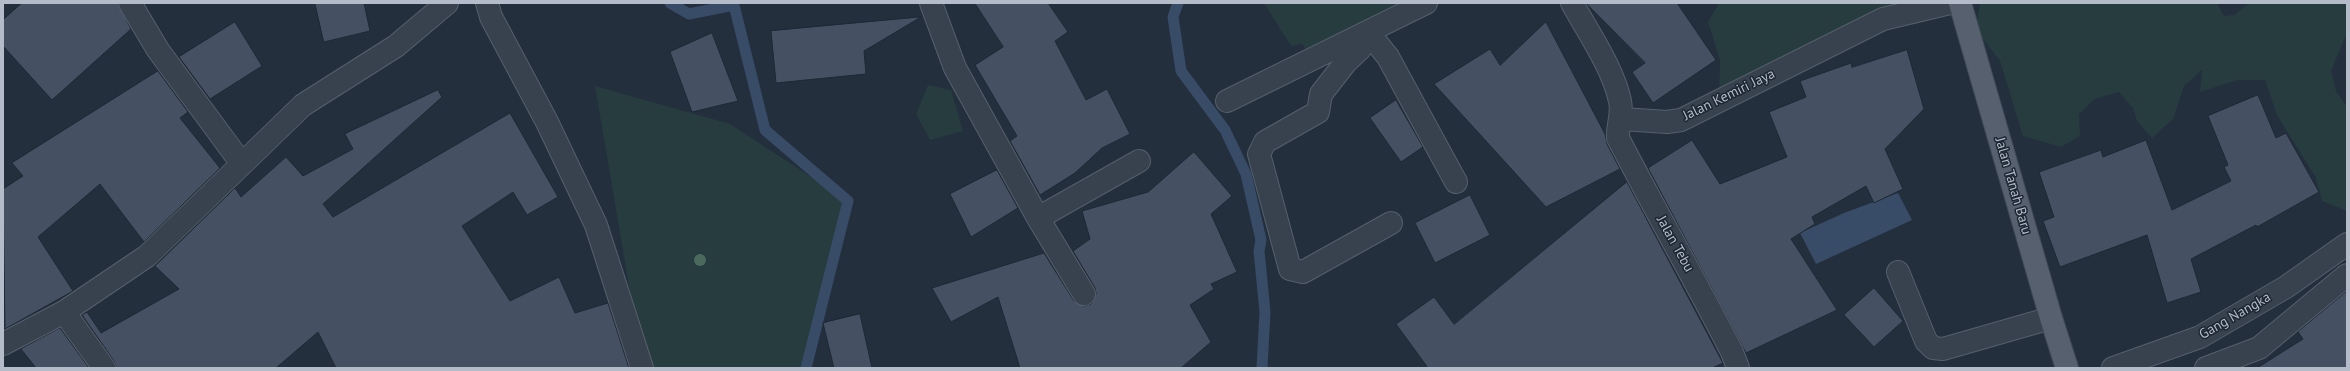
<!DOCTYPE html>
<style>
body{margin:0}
#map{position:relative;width:2350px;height:371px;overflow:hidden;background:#242f3e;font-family:"PT Sans",sans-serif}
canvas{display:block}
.frame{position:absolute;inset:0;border:4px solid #b4bcc9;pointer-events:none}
</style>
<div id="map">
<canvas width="2350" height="371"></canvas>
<div class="frame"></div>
</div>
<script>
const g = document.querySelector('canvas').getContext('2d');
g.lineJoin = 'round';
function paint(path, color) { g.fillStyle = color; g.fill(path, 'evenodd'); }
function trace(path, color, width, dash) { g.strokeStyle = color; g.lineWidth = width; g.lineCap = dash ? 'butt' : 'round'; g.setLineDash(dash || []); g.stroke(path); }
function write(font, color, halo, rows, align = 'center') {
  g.font = font + ' "PT Sans",sans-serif'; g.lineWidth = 3; g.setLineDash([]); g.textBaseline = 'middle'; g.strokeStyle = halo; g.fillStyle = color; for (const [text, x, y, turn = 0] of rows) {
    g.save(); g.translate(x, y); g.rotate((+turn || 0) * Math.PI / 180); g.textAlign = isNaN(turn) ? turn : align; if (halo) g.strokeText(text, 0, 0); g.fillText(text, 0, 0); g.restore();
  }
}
paint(new Path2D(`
 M1264 3H1426L1311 60 1302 44 1291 46Z
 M1719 3H1946L1719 100 1720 60 1708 22Z
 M1980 3H2217L2224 16 2234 15 2249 3H2347V33L2331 71 2336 91 2347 107V211L2322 201 2316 178 2277 115 2265 80H2238L2200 92 2202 70 2184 86 2173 119 2152 138 2137 121 2133 108 2119 92 2095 99 2079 114 2080 136 2061 147 2023 136 2000 61 1976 30Z
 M928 85 951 90 963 131 930 140 916 114Z
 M595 86 730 124 848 201 806 368H643Z`), '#263c3f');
paint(new Path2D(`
 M1898 193 1912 220 1816 264 1800 233 1844 213Z`), '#394c67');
trace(new Path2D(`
 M670 3 689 14 734 5 765 130 848 201 806 368
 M1178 3 1173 17 1181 71 1225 130 1246 174 1261 240 1259 251 1265 312 1262 368`), '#394c67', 11);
const building = new Path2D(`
 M22 3H118L131 29 52 100 3 46V20Z
 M315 3H364L370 31 324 42Z
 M975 3H1048L1068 32 1055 41 1086 100 1107 89 1130 134 1102 148 1075 173 1040 195 1010 141 1017 136 975 65 1003 47Z
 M1586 3H1677L1716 60 1653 103 1632 72 1645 63Z
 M921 17 864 51 866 74 776 83 771 31Z
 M235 22 262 66 210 99 179 57Z
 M1546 22 1605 134 1607 144 1620 169 1546 207 1434 84 1490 49 1500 65Z
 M712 33 738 101 692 112 670 52Z
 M1907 50 1924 109 1885 149 1903 189 1874 203 1866 186 1812 217 1815 224 1791 239 1837 310 1746 353 1648 168 1692 140 1720 184 1787 157 1769 112 1806 97 1800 81 1851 63 1852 67Z
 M158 71 188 112 180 118 220 168 144 242 100 184 38 237 73 291 5 329 3 189 23 176 12 163Z
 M438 90 442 97 323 204 333 217 510 113 558 197 527 215 513 192 462 226 510 301 559 277 575 313 608 303 629 368H336L318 332 276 368H116L114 361 82 315 87 312 101 333 179 289 155 266 235 188 241 197 286 157 303 176 353 149 345 134Z
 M2258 95 2276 138 2286 133 2319 192 2257 227 2256 225 2191 259 2201 292 2167 303 2147 235 2060 267 2043 221 2054 217 2039 172 2101 150 2103 157 2146 140 2172 210 2231 181 2224 167 2228 165 2208 116Z
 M1396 100 1423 147 1401 162 1370 118Z
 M1194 152 1232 196 1211 214 1237 272 1211 284 1214 289 1190 305 1211 342 1181 368H1020L998 297 951 322 932 288 1044 253 1074 301 1084 306 1091 304 1096 294 1095 288 1073 251 1090 239 1082 211 1148 192Z
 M997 170 1018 208 971 237 950 194Z
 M1627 182 1723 363 1712 368H1428L1396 324 1434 297 1454 324Z
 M1470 195 1490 235 1435 263 1415 223Z
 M1874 288 1903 321 1874 347 1844 315Z
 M2347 291V368H2257L2303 339 2298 332Z
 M860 314 872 368H834L823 323Z
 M60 328 89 368H36L21 349Z`);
paint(building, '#455162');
trace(building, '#1f2835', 1);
const minor = new Path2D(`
 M130 3 158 50 242 164
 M487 3 491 17 547 122 596 225 642 368
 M931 3 955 68 1038 218 1084 294
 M1572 3C1588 32 1613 68 1620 101 1623 116 1617 125 1618 138 1655 210 1695 280 1732 352L1738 368
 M1368 32 1360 49 1346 62 1321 94 1318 112 1265 142 1259 154 1290 269 1303 272 1391 223
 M1368 32 1388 57 1456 182
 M1227 101 1426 3
 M1622 119 1667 122 1681 120 1883 19 1950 3
 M1038 218 1139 161
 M1898 272 1926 341 1933 348 1943 349 2051 318
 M64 312 104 368
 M3 344 64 312 147 256 303 105 396 46 447 3
 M2113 368 2200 337 2286 287 2347 244
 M2206 368 2259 348 2347 275`);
const major = new Path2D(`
 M1960 3 2051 318 2067 368`);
trace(minor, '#565f6c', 24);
trace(major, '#414a57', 24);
trace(minor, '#38414e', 22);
trace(major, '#56606e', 22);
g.fillStyle = '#4b6a5d';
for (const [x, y] of [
 [700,260]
]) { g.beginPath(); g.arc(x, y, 6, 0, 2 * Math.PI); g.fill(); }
write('14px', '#b4bcc9', '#1d2633', [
 ["Jalan Kemiri Jaya",1729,95,-26],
 ["Jalan Tanah Baru",2013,186,74],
 ["Jalan Tebu",1675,244,61],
 ["Gang Nangka",2235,316,-30]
]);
</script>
